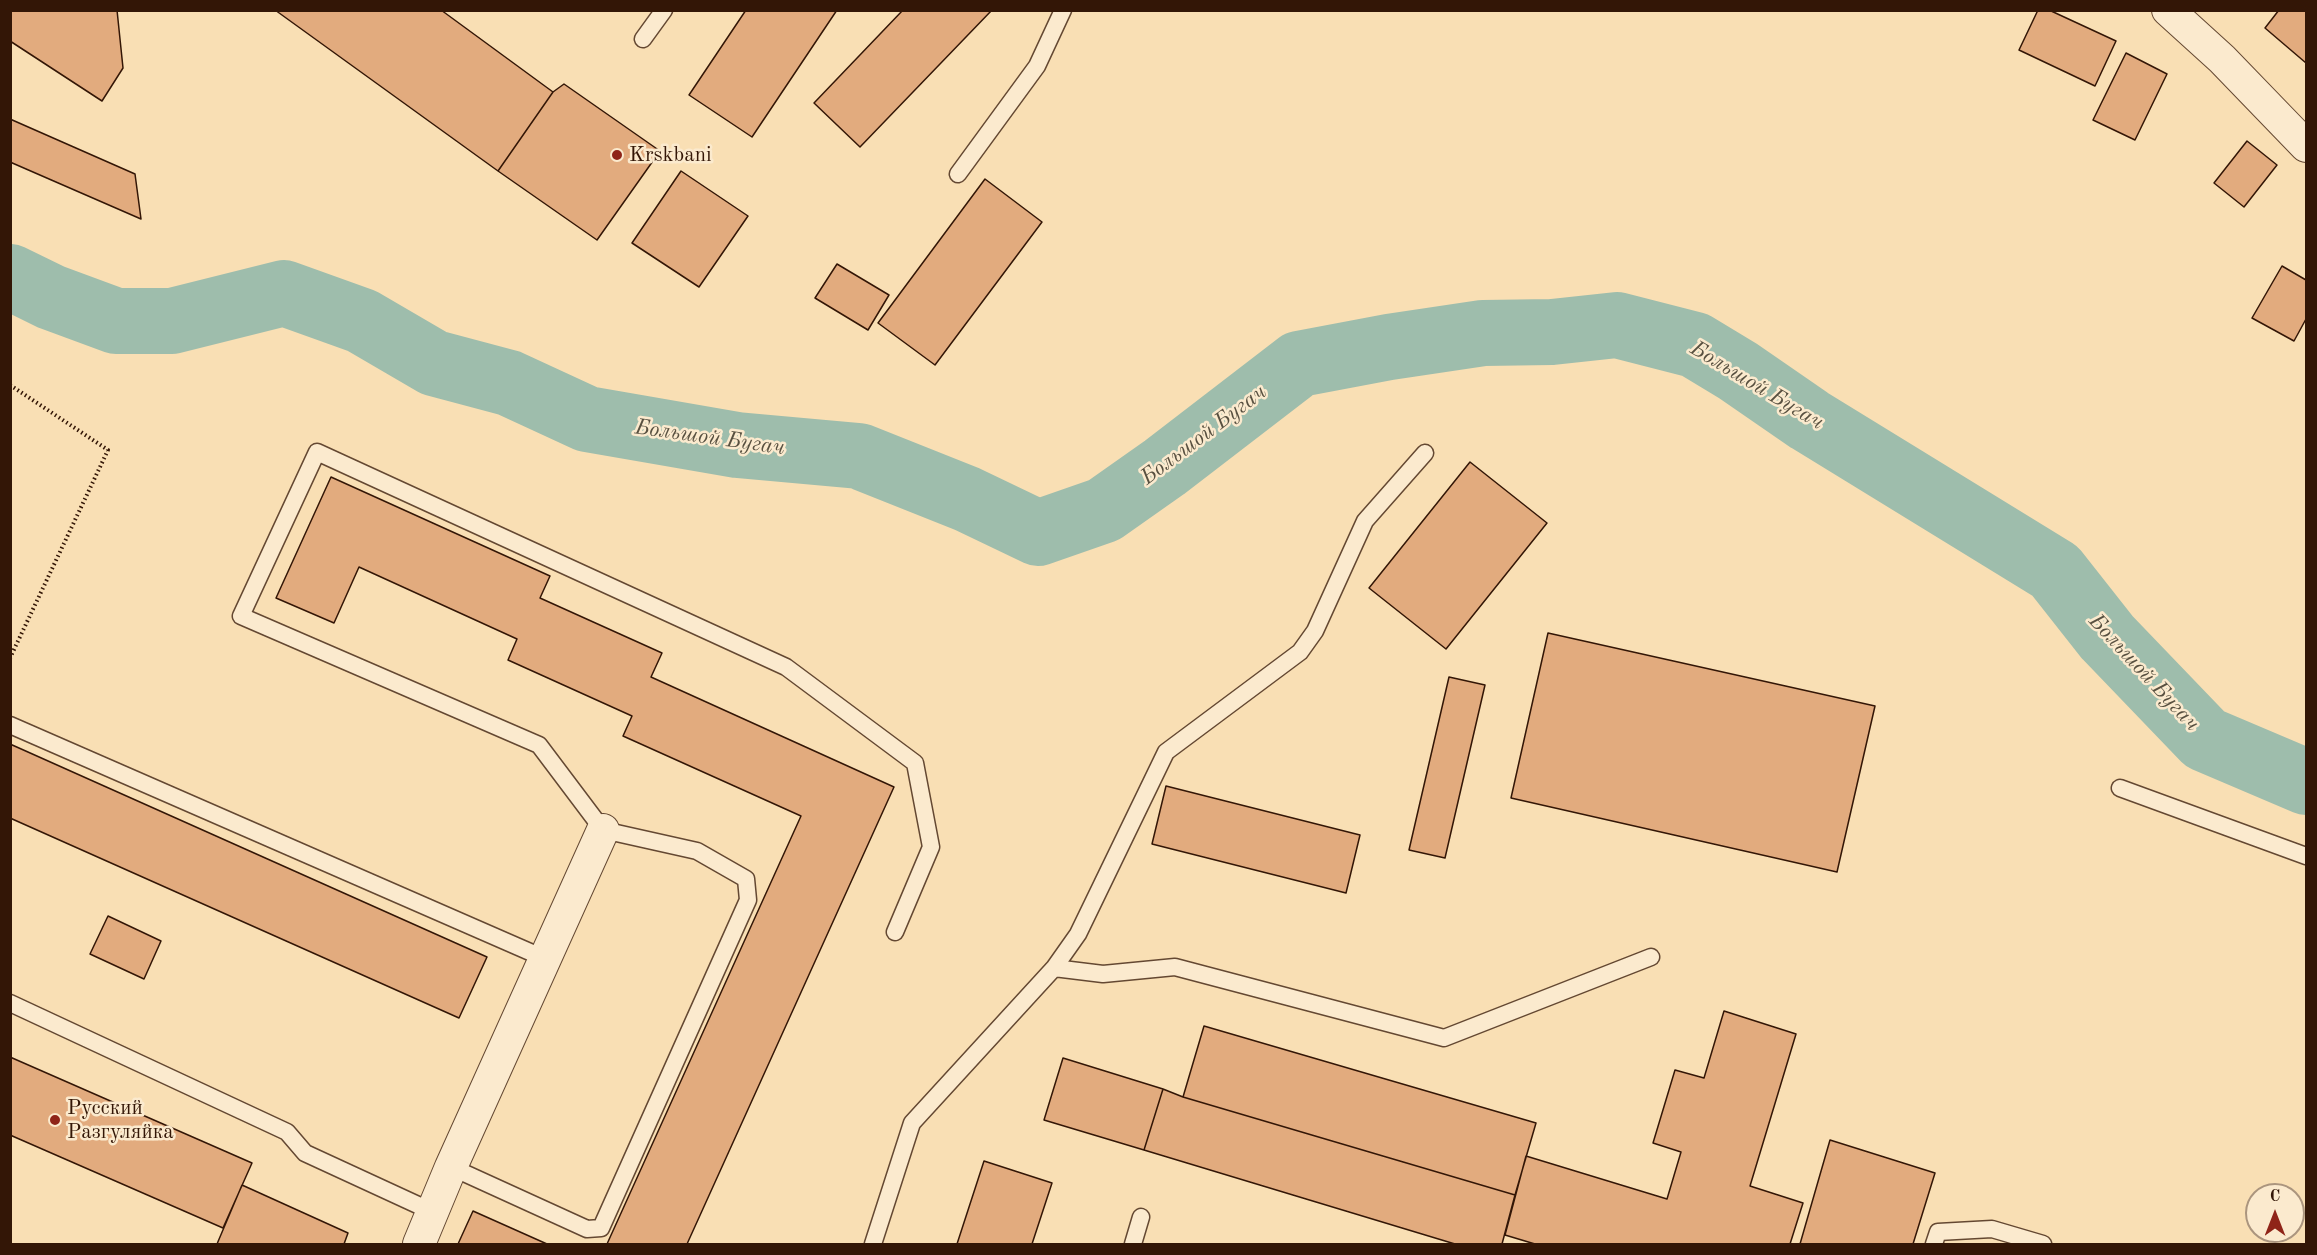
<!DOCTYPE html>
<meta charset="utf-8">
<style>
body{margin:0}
#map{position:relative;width:2317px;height:1255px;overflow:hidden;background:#f9dfb4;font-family:"Old Standard TT",serif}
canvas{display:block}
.frame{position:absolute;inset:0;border:12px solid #331606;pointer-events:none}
.north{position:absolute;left:2245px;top:1183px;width:60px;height:60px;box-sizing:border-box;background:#fbeace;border:2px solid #ab957e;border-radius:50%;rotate:0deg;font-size:16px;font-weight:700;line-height:24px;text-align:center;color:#331606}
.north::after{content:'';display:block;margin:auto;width:21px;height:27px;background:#8f2418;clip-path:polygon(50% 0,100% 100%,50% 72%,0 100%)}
</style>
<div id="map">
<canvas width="2317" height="1255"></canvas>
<div class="frame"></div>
<div class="north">С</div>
</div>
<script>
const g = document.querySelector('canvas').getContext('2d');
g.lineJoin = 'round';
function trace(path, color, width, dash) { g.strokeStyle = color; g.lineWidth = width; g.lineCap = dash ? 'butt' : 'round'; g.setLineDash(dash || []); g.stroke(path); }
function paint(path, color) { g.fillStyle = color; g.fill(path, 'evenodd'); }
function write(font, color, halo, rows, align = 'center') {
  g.font = font + ' "Old Standard TT",serif'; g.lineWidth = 5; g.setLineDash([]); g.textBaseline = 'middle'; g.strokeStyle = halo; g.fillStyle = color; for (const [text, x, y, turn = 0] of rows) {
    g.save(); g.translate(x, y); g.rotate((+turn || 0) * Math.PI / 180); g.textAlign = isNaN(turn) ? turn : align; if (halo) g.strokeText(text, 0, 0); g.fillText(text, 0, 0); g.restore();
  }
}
trace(new Path2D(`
 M10 277 51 297 116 321H172L284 293 362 321 434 363 509 383 587 419 737 445 859 456 967 499 1038 533 1104 510 1165 467 1299 364 1389 347 1483 333 1552 332 1617 325 1695 345 1738 371 1809 420 2055 571 2107 637 2205 739 2306 782`), '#9ebdac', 66);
const building = new Path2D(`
 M10 10H117L123 68 102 101 10 41Z
 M275 10H441L553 92 498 171Z
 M746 10H837L752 137 689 95Z
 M903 10H992L860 147 814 103Z
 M2038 10H2049L2116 41 2095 86 2019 50Z
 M2279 10H2306V63L2265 28Z
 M2126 53 2167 74 2135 140 2093 120Z
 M564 84 660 151 597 240 498 171 553 92Z
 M10 119 135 174 141 219 10 162Z
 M2247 141 2277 165 2244 207 2214 183Z
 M681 171 748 216 699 287 632 243Z
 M985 179 1042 222 935 365 878 323Z
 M837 264 889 295 868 330 815 298Z
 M2282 266 2306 280V319L2294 341 2252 318Z
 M1470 462 1547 523 1446 649 1369 588Z
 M331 477 550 576 540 598 662 653 651 677 894 787 687 1244H607L801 816 623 736 632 716 508 660 517 639 359 567 334 623 276 598Z
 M1548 633 1875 706 1837 872 1511 798Z
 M1449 677 1485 685 1445 858 1409 850Z
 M10 744 487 957 459 1018 10 818Z
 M1166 786 1360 835 1346 893 1152 844Z
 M108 916 161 941 144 979 90 954Z
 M1724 1011 1796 1034 1750 1186 1803 1203 1790 1244H1535L1505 1235 1526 1156 1667 1199 1681 1152 1653 1143 1675 1070 1704 1078Z
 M1204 1026 1536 1123 1515 1195 1183 1097Z
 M10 1057 252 1163 223 1228 10 1135Z
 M1063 1058 1163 1089 1144 1150 1044 1120Z
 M1163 1089 1183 1097 1515 1195 1502 1244H1455L1144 1150Z
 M1830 1140 1935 1173 1913 1244H1800Z
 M984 1161 1052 1183 1032 1244H957Z
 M242 1185 348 1233 344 1244H217Z
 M473 1211 547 1244H458Z`);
paint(building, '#e2ab7e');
trace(building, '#331606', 1.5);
const service = new Path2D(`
 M643 39 664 10
 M958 174 1037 66 1063 10
 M10 725 546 959
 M2120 788 2306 856
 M1054 968 1078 934 1166 752 1300 652 1315 631 1365 521 1425 453
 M10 1003 287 1132 305 1153 433 1212
 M451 1167 587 1229 601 1228 748 900 746 879 697 851 603 830 539 745 241 616 317 452 786 667 915 763 931 847 895 932
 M873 1244 912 1123 1054 968 1103 974 1175 967 1444 1038 1651 957
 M1133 1244 1141 1217
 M1934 1244 1938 1232 1992 1229 2043 1244`);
const minor = new Path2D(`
 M2168 10 2222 59 2306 146
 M419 1244 451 1167 603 830`);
trace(service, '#644832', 19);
trace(minor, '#644832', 34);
trace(new Path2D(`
 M10 385 108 450 10 658`), '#331606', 4, [1.5, 3]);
trace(service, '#fbeace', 16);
trace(minor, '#fbeace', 32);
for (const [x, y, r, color] of [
 [617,155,6,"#8f2418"],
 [55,1120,6,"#8f2418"]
]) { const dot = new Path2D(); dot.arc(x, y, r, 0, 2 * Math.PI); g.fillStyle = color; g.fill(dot); trace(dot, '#fbeace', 2); }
write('21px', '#331606', '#fbeace', [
 ["Krskbani",629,155],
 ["Русский",67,1108],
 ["Разгуляйка",67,1132]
], 'left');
write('italic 22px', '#585040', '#fbeace', [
 ["Большой Бугач",1757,386,31],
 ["Большой Бугач",1204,435,-37],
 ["Большой Бугач",710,438,8],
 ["Большой Бугач",2144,673,47]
]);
</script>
